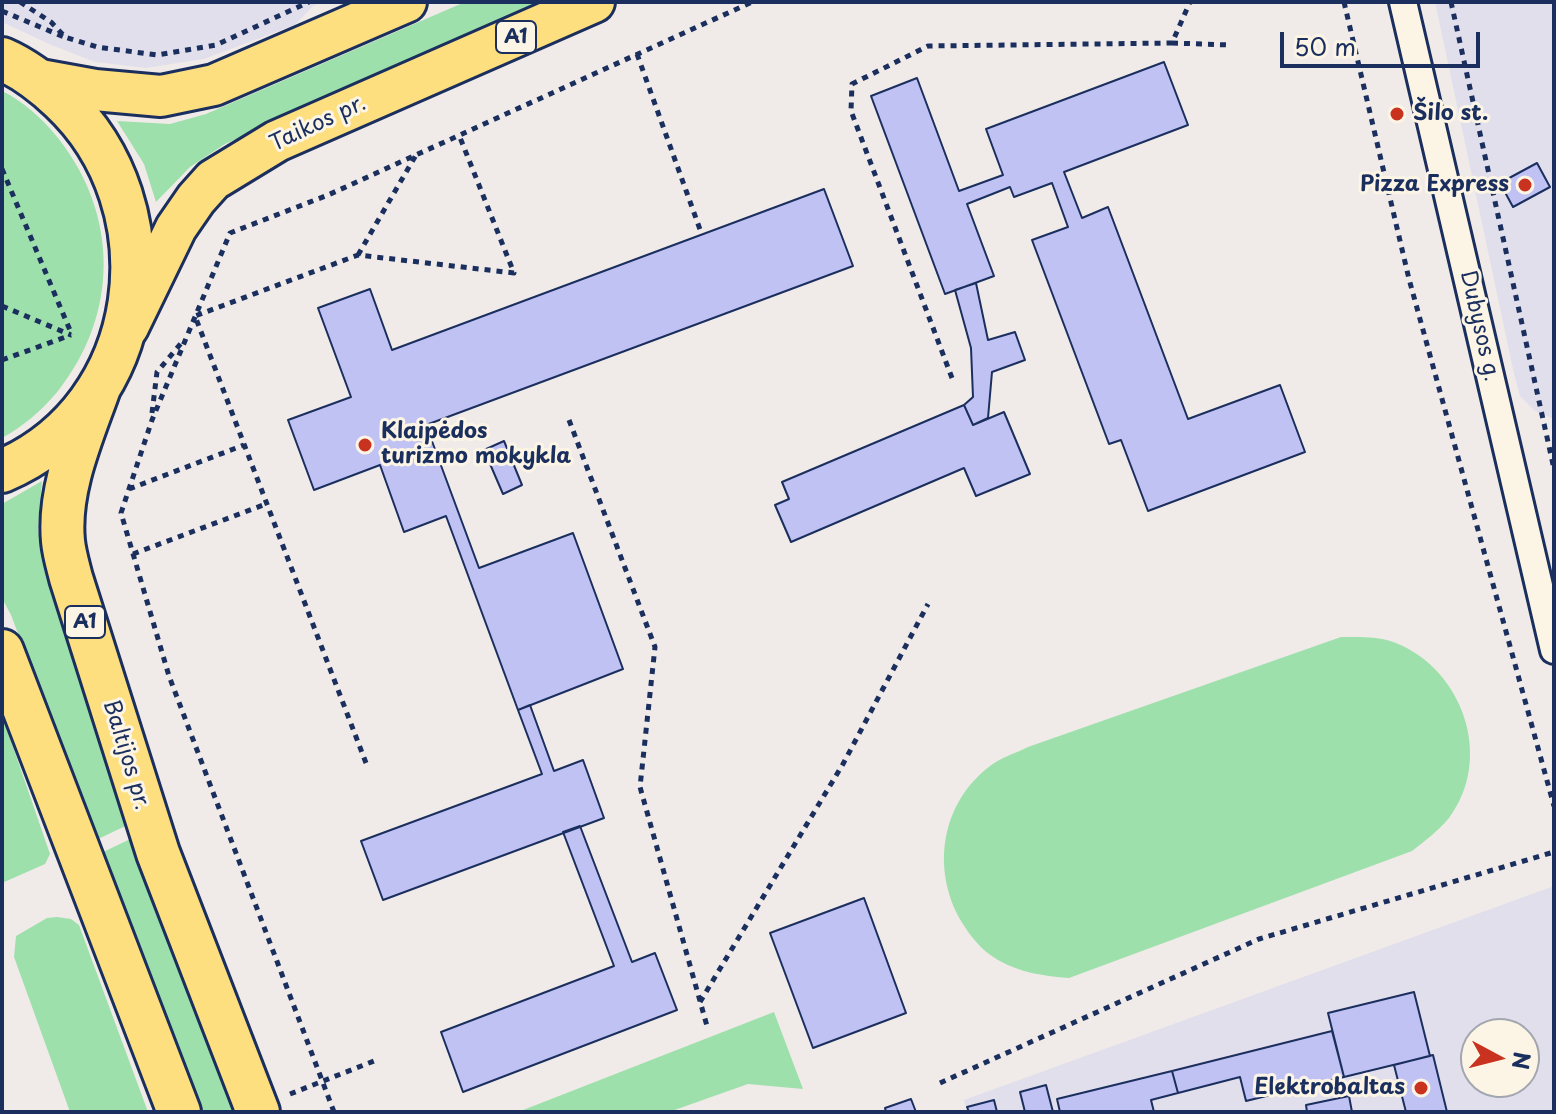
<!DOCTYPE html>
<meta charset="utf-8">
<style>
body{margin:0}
#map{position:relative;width:1556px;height:1114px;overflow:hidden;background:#f0ebe8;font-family:"Playpen Sans",sans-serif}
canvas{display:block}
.frame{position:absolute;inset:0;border:4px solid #1b2f5e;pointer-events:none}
.north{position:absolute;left:1460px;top:1018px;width:80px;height:80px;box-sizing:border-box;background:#fcf5e5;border:2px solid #a2a6af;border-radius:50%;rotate:97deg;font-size:22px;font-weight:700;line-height:32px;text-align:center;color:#1b2f5e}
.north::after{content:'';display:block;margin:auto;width:28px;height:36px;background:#c8321e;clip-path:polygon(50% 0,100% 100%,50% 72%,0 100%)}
.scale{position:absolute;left:1280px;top:32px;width:200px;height:36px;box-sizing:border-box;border:4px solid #1b2f5e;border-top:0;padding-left:10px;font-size:24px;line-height:28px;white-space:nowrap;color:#1b2f5e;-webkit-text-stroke:6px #fcf5e5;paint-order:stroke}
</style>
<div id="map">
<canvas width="1556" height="1114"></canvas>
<div class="frame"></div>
<div class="north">N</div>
<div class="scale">50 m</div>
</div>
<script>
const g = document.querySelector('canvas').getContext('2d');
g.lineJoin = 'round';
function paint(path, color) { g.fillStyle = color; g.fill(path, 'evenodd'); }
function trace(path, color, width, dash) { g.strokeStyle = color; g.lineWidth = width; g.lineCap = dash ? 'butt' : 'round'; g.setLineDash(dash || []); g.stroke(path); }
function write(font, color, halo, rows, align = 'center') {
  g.font = font + ' "Playpen Sans",sans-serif'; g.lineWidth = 6; g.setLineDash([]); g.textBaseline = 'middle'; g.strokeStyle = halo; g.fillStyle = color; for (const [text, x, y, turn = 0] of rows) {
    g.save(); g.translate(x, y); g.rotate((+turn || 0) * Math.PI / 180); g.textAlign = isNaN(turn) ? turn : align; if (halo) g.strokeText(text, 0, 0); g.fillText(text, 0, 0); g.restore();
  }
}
paint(new Path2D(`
 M2 2H323L313 6 295 25 204 59 146 68 95 62 49 44 2 22Z
 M1435 2H1554V419L1535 411 1520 396 1514 374Z
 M1554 886V1112H967L964 1100ZM1476 1034H1524V1082H1476Z`), '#e2dfec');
paint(new Path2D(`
 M465 2H544L225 144 190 167 156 202 144 164 117 121 170 124 206 114Z
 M2 91C23 101 43 119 58 138 119 215 119 314 58 391 43 409 23 427 2 438Z
 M42 481 38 530 47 577 138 820 96 840 11 615 2 598V504Z
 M1341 637C1360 637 1379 636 1396 643 1463 670 1494 758 1449 818 1438 831 1425 841 1412 851L1069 978C1044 976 1021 973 998 960 982 951 970 936 961 921 931 869 941 803 990 766 1000 758 1016 753 1028 747Z
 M2 715 50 854 45 864 2 883Z
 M143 833 248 1112H199L101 853Z
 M57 917 71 919 79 925 148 1112H70L14 957 16 936 47 918Z
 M774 1012 803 1089 748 1084 669 1112H518Z`), '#9ee0ab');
const building = new Path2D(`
 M1164 62 1188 125 1064 172 1082 218 1108 207 1188 419 1280 385 1305 452 1148 511 1121 440 1109 444 1032 240 1068 227 1052 183 1014 197 1010 187 967 204 994 276 945 294 871 96 917 78 959 191 1003 175 986 129Z
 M1537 163 1550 187 1513 207 1500 183Z
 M824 189 853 266 426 425 479 568 573 533 623 669 518 710 446 516 404 532 380 465 314 490 288 420 351 397 318 308 370 289 392 350Z
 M976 283 988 340 1015 332 1025 360 992 372 988 418 973 425 964 405 973 397 971 348 955 290Z
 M964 405 973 425 1004 412 1030 474 976 496 964 468 791 542 775 505 789 499 782 482Z
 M504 441 522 485 503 494 484 450Z
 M530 705 554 771 583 760 604 818 383 900 361 841 542 774 518 710Z
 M580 826 632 962 655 953 677 1010 463 1092 441 1032 614 966 563 832Z
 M864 898 906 1013 813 1048 770 933Z
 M1414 992 1430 1056 1344 1077 1328 1013Z
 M1332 1031 1344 1077 1246 1101 1240 1077 1178 1093 1172 1071Z
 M1433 1055 1447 1112H1406L1394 1065Z
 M1172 1071 1178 1093 1151 1100 1154 1112H1060L1057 1099Z
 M1046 1085 1053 1112H1025L1020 1092Z
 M1349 1096 1352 1112H1307L1306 1105Z
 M911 1099 916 1112H886L885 1108Z
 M994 1100 997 1112H969L967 1107Z`);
paint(building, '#c1c2f4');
trace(building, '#1b2f5e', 2);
const minor = new Path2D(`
 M1403 2 1554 650`);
const primary = new Path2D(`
 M40 80 95 90 161 96 214 85 406 2
 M128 327 176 228 196 199 213 180 277 141 594 2`);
const trunk = new Path2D(`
 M2 59C25 69 43 83 61 100 175 207 150 408 2 471
 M99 388C82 436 58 489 63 541 64 553 68 566 71 578L158 853 258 1112
 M2 651 179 1112`);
trace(minor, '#1b2f5e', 32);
trace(primary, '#1b2f5e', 46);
trace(trunk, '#1b2f5e', 48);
trace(new Path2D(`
 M20 2 51 22 65 37 97 47 157 55 216 45 309 2
 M1344 2 1409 279 1554 806
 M1451 2 1554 469
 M2 11 64 37
 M1172 43 1230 45
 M637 54 702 235
 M2 169 72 335
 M358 255 416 155
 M2 306 71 335
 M2 360 71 335
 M952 378 851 111 852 84 928 46 1172 43 1190 2
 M152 413 157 372 183 341
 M569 420 655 647 640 787 707 1026
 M129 489 244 445
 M133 554 266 504
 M366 763 195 316 358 255 514 273 459 135
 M700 1002 843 764 928 604
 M940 1083 1259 939 1554 852
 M290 1094 374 1061
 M334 1112 169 676 121 513 152 420 230 233 328 195 752 2`), '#1b2f5e', 5, [6, 6]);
trace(minor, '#fcf5e5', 26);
trace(primary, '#fddf80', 40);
trace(trunk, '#fddf80', 42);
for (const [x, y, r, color] of [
 [1397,114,8,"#c8321e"],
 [1525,185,8,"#c8321e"],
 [365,445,8,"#c8321e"],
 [1421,1088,8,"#c8321e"]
]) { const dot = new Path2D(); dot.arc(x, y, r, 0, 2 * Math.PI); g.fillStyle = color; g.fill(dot); trace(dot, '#fcf5e5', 3); }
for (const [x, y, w] of [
 [516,37,40],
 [85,622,40]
]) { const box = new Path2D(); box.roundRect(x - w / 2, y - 16, w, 32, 6); g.fillStyle = '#fcf5e5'; g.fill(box); trace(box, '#1b2f5e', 2); }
write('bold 20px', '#1b2f5e', null, [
 ["A1",516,37],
 ["A1",85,622]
]);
write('bold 22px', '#1b2f5e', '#fcf5e5', [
 ["Šilo st.",1413,114],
 ["Pizza Express",1509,185,"right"],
 ["Klaipėdos",381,432],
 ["turizmo mokykla",381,457],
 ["Elektrobaltas",1405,1088,"right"]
], 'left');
write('22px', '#1b2f5e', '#fcf5e5', [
 ["Taikos pr.",318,124,-25],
 ["Dubysos g.",1479,326,77],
 ["Baltijos pr.",126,755,73]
]);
</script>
